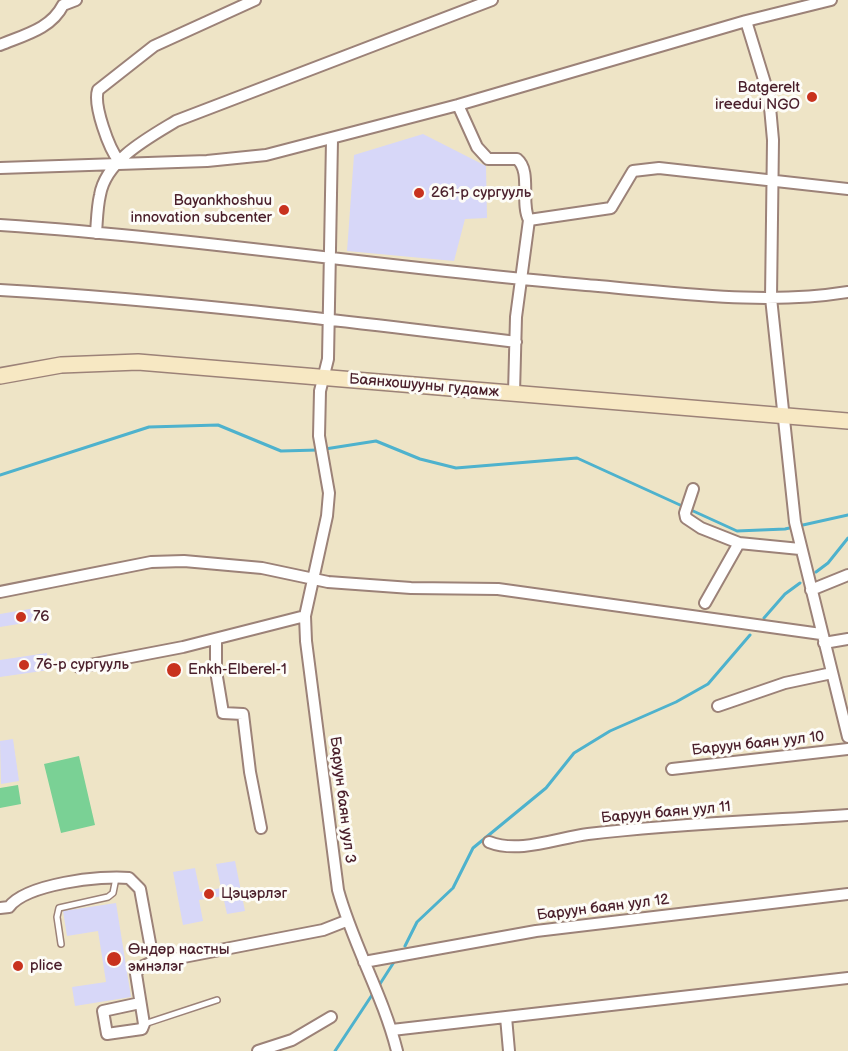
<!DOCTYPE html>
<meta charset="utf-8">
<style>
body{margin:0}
canvas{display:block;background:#eee4c6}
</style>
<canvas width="848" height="1051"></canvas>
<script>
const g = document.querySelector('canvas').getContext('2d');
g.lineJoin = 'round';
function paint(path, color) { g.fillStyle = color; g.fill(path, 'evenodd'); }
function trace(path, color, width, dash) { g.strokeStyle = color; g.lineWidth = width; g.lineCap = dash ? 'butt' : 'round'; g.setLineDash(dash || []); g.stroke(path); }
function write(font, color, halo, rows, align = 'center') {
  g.font = font + ' "Balsamiq Sans",sans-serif'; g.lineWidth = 6; g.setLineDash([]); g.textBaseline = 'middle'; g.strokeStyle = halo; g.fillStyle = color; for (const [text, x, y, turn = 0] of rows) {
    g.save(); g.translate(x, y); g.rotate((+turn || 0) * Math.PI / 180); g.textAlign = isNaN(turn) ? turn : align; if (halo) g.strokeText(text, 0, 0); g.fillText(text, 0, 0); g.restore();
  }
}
paint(new Path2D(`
 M423 134 486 166 487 218 465 219 454 261 347 251 354 155Z
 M41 607 43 620 0 627V614Z
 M47 653 49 670 0 677V660Z
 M13 739 19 781 1 784 0 741Z
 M235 861 245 911 227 914 223 896 199 900 203 921 183 925 173 872 195 868 200 892 221 888 216 864Z
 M116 903 131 997 75 1006 72 987 106 982 98 931 67 936 63 911Z`), '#d7d7f8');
paint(new Path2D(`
 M79 756 95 825 61 833 44 764Z
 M18 785 21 804 0 808V788Z`), '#7ad195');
trace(new Path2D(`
 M325 449 376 441 420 459 456 468 577 458 737 531 785 529 848 515
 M0 475 149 427 218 425 281 451 318 450
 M816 572 828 563 848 538
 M764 618 785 594 800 583
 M405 946 417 922 453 888 473 848 546 788 574 753 610 731 676 702 708 684 750 635
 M378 987 394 962
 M335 1051 374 992`), '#4eb2cd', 3);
const service = new Path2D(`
 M61 944 57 917 59 908 108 897 113 893 116 878
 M144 1024 217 1000`);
const minor = new Path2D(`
 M746 21 769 96 773 140 771 298 795 522 848 737
 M0 45C24 35 51 29 63 5L76 0
 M458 105 477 147 488 159H517C532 171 520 203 529 220L516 317 514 393
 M332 140 328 359 320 391 319 436 329 493 327 516 305 616 306 641 338 890C353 945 383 995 397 1051
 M119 161C109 149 93 105 98 90L154 46 255 0
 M0 168 207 161 266 155 458 105 746 21 831 0
 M529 220 611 208 633 171 659 168 848 189
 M0 225C196 238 390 268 586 285 673 292 762 306 848 292
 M96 233C97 221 97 208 100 195 106 160 148 138 176 121L492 0
 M0 290C173 300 344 321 516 342
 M693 489 685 513 686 518 701 528 739 543
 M811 590 848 575
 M0 592 151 562 184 561 262 568 328 582 411 588 498 589 821 634
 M705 603 739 543 800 549
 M216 640V671L223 713 243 714 250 772 261 828
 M824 643 848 639
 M79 667 183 647 305 616
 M718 706 785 683 832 673
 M672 769 848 749
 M489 842C519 854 557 838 588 834 674 824 761 821 848 815
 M0 908 9 907C26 884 101 875 129 878L140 889 152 954 163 961 323 930 346 921
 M364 962 536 931 848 894
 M140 1003 103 1011 107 1034 142 1029 144 1024 136 974 139 968 157 960
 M506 1017 509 1051
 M392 1030 848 978
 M258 1051 292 1040 331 1017`);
const secondary = new Path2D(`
 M0 376 61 365 138 362 848 421`);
trace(service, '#9c8278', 8);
trace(minor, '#9c8278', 14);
trace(secondary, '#9c8278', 18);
trace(service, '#fff', 5);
trace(minor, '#fff', 10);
trace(secondary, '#f7e8c3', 15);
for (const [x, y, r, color] of [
 [812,97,6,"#c8321e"],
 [419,193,6,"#c8321e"],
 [284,210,6,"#c8321e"],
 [21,617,6,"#c8321e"],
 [24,665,6,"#c8321e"],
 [174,670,8,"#c8321e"],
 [209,894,6,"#c8321e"],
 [114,959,8,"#c8321e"],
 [18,966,6,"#c8321e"]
]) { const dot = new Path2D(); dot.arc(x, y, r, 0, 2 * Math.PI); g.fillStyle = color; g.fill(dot); trace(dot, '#fdfcf7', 2); }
write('15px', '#4a1f2b', '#fdfcf7', [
 ["Batgerelt",800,88,"right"],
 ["ireedui NGO",800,105,"right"],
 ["261-р сургууль",431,193],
 ["Bayankhoshuu",272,201,"right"],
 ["innovation subcenter",272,218,"right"],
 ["76",33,617],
 ["76-р сургууль",36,665],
 ["Enkh-Elberel-1",188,670],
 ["Цэцэрлэг",221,894],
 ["Өндөр настны",128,950],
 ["эмнэлэг",128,967],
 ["plice",30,966]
], 'left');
write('15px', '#4a1f2b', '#fdfcf7', [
 ["Баянхошууны гудамж",424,386,5],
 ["Баруун баян уул 10",758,744,-6],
 ["Баруун баян уул 3",342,800,83],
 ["Баруун баян уул 11",666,813,-5],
 ["Баруун баян уул 12",603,908,-7]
]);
</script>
